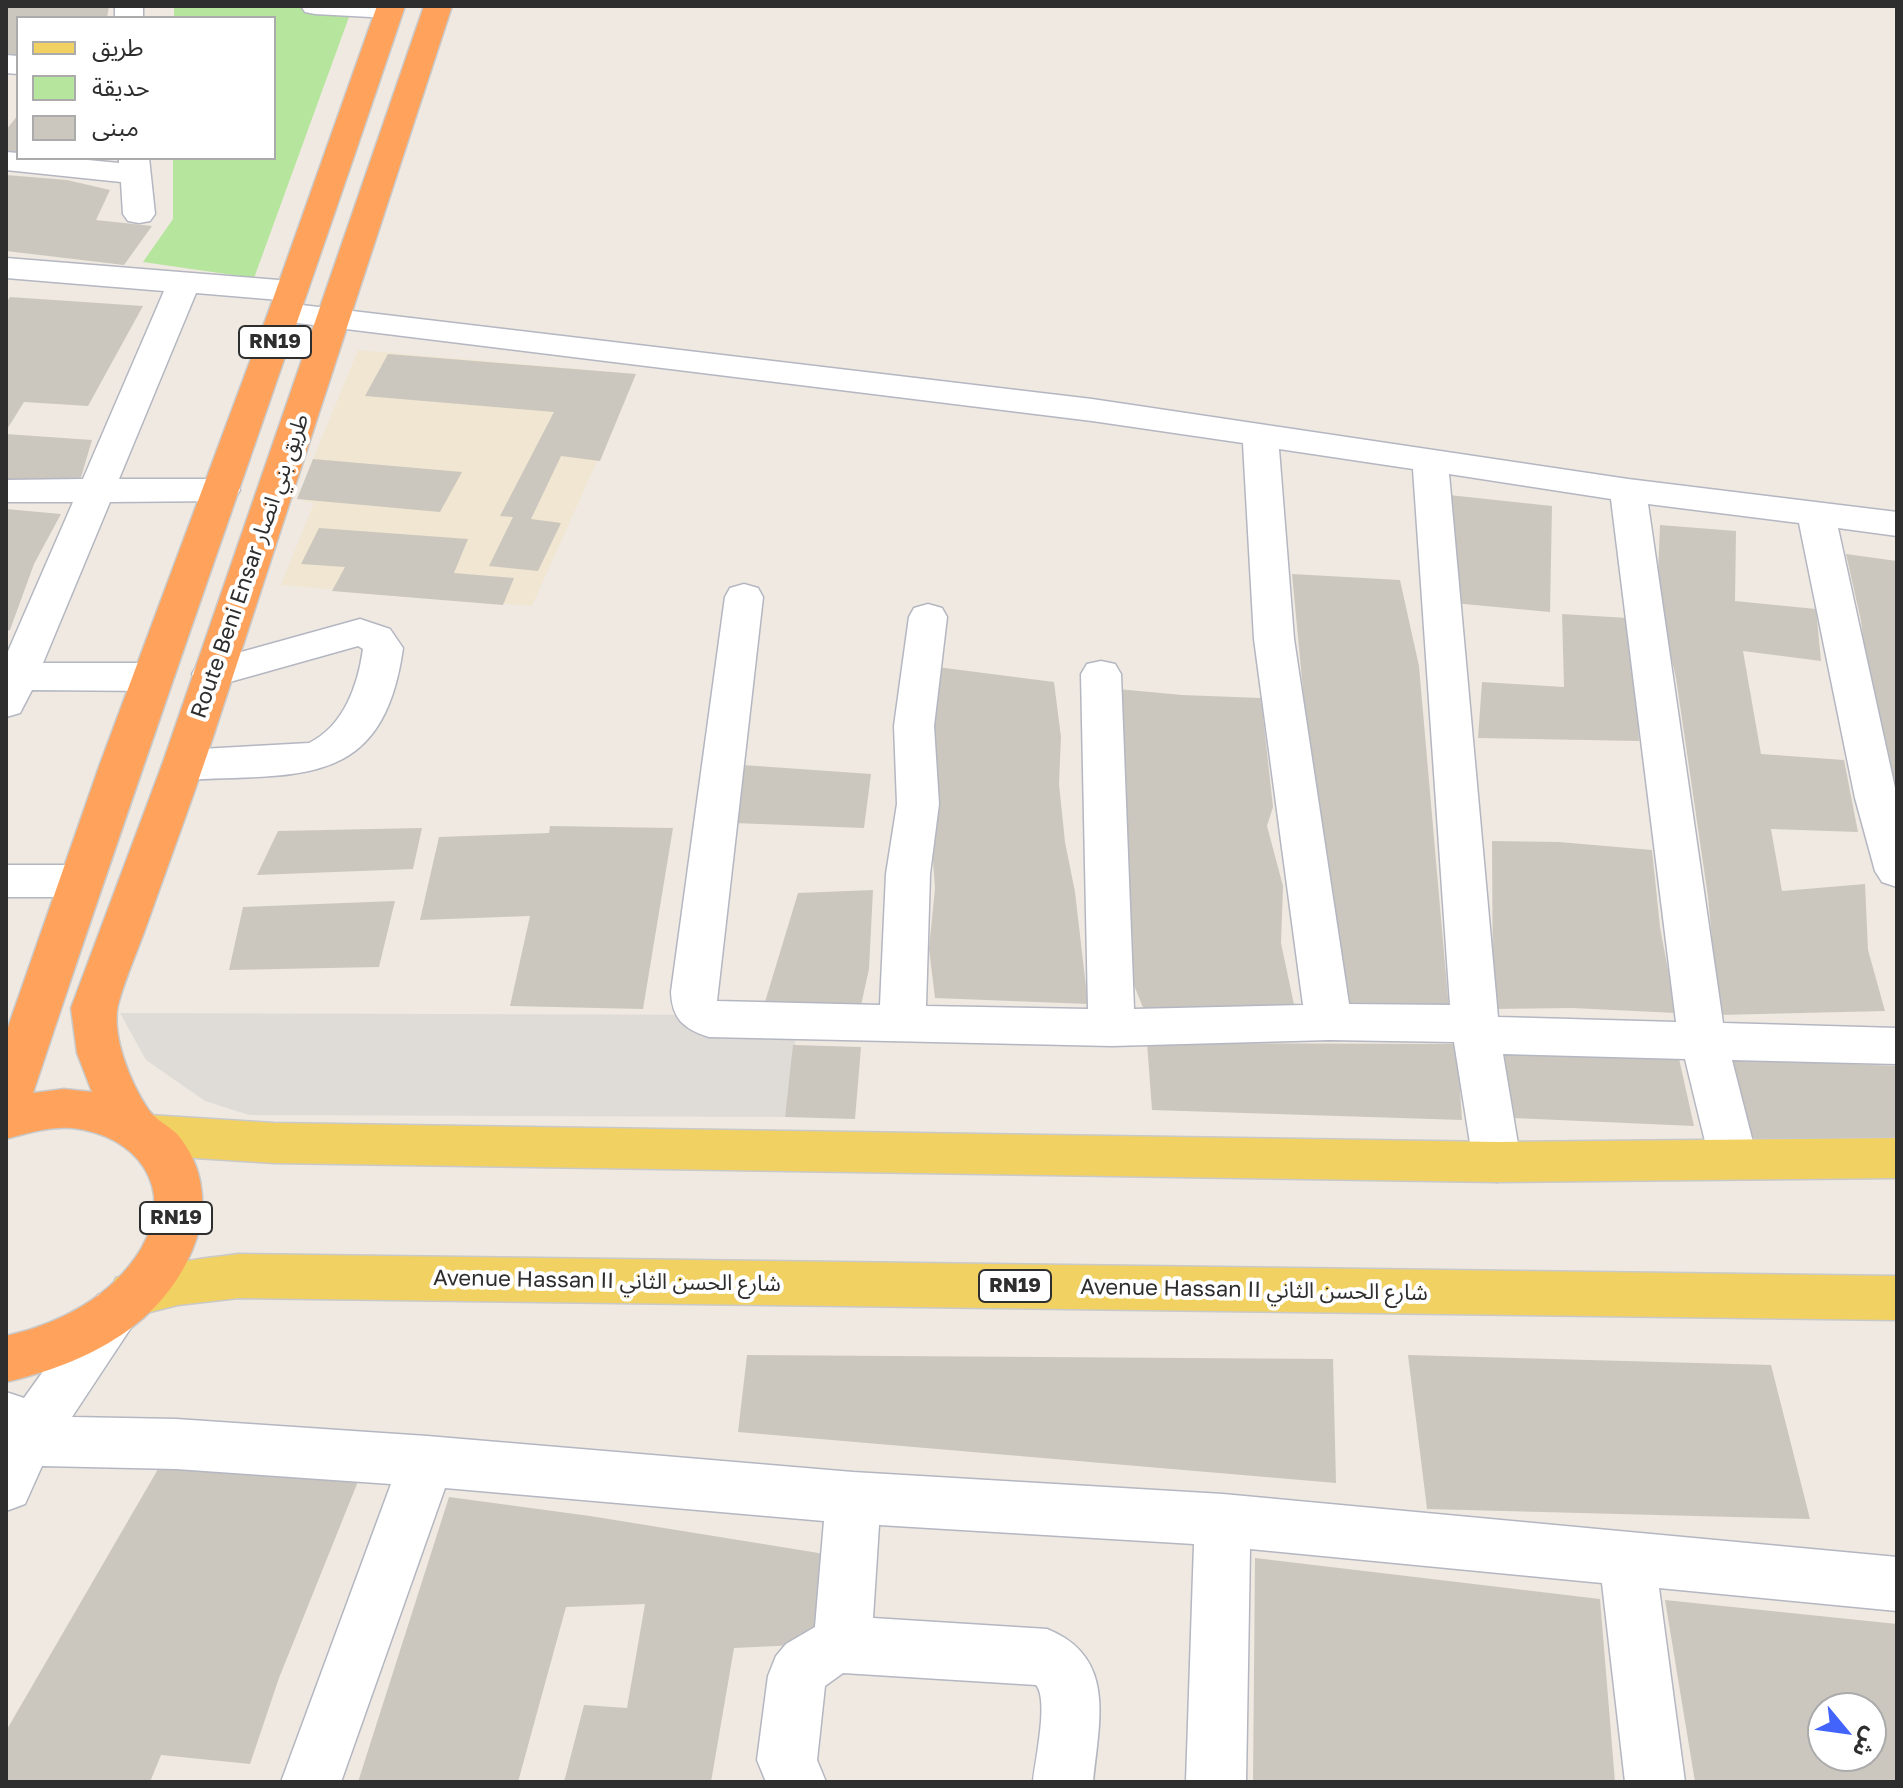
<!DOCTYPE html>
<meta charset="utf-8">
<style>
body{margin:0}
#map{position:relative;width:1903px;height:1788px;overflow:hidden;background:#efe9e1;font-family:"Golos Text","Noto Sans Arabic",sans-serif}
canvas{display:block}
.frame{position:absolute;inset:0;border:8px solid #2e2e2e;pointer-events:none}
.legend{position:absolute;left:16px;top:16px;width:260px;height:144px;box-sizing:border-box;background:#fff;border:2px solid #ababab;margin:0;padding:10px 14px;list-style:none;font-size:24px;color:#2e2e2e}
.legend li{display:flex;align-items:center;gap:16px;height:40px}
.legend b{width:40px;border:2px solid #ababab}
.north{position:absolute;left:1807px;top:1692px;width:80px;height:80px;box-sizing:border-box;background:#fff;border:2px solid #ababab;border-radius:50%;rotate:119deg;font-size:22px;font-weight:700;line-height:32px;text-align:center;color:#2e2e2e}
.north::after{content:'';display:block;margin:auto;width:28px;height:36px;background:#4264fb;clip-path:polygon(50% 0,100% 100%,50% 72%,0 100%)}
</style>
<div id="map">
<canvas width="1903" height="1788"></canvas>
<div class="frame"></div>
<ul class="legend">
<li><b style="height:10px;background:#f2d163"></b>طريق</li>
<li><b style="height:22px;background:#b6e59e"></b>حديقة</li>
<li><b style="height:22px;background:#cbc7bf"></b>مبنى</li>
</ul>
<div class="north">ش</div>
</div>
<script>
const g = document.querySelector('canvas').getContext('2d');
g.lineJoin = 'round';
function paint(path, color) { g.fillStyle = color; g.fill(path, 'evenodd'); }
function trace(path, color, width, dash) { g.strokeStyle = color; g.lineWidth = width; g.lineCap = dash ? 'butt' : 'round'; g.setLineDash(dash || []); g.stroke(path); }
function write(font, color, halo, rows, align = 'center') {
  g.font = font + ' "Golos Text","Noto Sans Arabic",sans-serif'; g.lineWidth = 8; g.setLineDash([]); g.textBaseline = 'middle'; g.strokeStyle = halo; g.fillStyle = color; for (const [text, x, y, turn = 0] of rows) {
    g.save(); g.translate(x, y); g.rotate((+turn || 0) * Math.PI / 180); g.textAlign = isNaN(turn) ? turn : align; if (halo) g.strokeText(text, 0, 0); g.fillText(text, 0, 0); g.restore();
  }
}
paint(new Path2D(`
 M358 350 636 374 532 606 281 585 314 503 297 499Z`), '#f0e6d1');
paint(new Path2D(`
 M174 6H353L254 278 143 262 173 219V158H274V18H174Z`), '#b6e59e');
paint(new Path2D(`
 M120 1013 761 1015H799L785 1117 249 1115 205 1101 146 1060Z`), '#dfdcd8');
paint(new Path2D(`
 M6 6H109L107 18H18V57L6 56Z
 M18 115V152L6 151V130Z
 M6 175 67 180 110 190 96 220 152 226 124 265 6 251Z
 M10 297 143 306 88 406 24 402 6 431V303Z
 M388 354 636 374 600 461 561 456 531 519 561 523 538 571 489 566 513 517 500 516 554 412 365 396Z
 M6 434 92 440 79 484 6 483Z
 M313 459 462 472 440 512 297 499Z
 M1449 495 1552 506 1550 612 1453 603Z
 M6 509 61 514 34 564 10 630 6 631Z
 M1660 525 1736 531 1735 601 1816 609 1821 661 1743 651 1761 754 1844 760 1858 832 1771 829 1782 891 1865 884 1868 950 1885 1011 1719 1015 1708 897 1676 678 1657 596Z
 M319 528 468 539 454 573 514 578 503 605 332 591 345 567 301 564Z
 M1846 554 1897 561V779L1887 778 1867 672 1861 621Z
 M1292 574 1400 580 1419 666 1449 1010 1344 1004 1310 764Z
 M1562 614 1628 618 1637 692 1639 741 1478 738 1482 682 1564 687Z
 M937 667 1054 682 1061 737 1059 784 1065 842 1075 892 1088 1004 935 998 929 949 935 888 931 833Z
 M1107 688 1182 695 1261 698 1273 807 1267 826 1283 886 1281 943 1296 1014 1144 1010 1117 943Z
 M743 765 871 774 864 828 734 823Z
 M550 826 673 828 643 1009 510 1006 530 916 420 920 439 837 549 833Z
 M422 828 413 869 257 875 278 831Z
 M1492 841 1559 842 1652 850 1660 927 1676 1013 1572 1008 1493 1009Z
 M873 890 869 969 858 1019 761 1015 798 893Z
 M395 901 379 967 229 970 243 907Z
 M1502 1038 1676 1045 1694 1126 1513 1118Z
 M1147 1043 1457 1044 1462 1120 1152 1110Z
 M793 1045 861 1047 855 1119 785 1117Z
 M1717 1058 1897 1066V1147L1735 1139Z
 M747 1355 1333 1359 1336 1483 738 1432Z
 M1408 1355 1771 1365 1810 1519 1427 1509Z
 M161 1464 359 1479 279 1678 250 1764 161 1755 150 1782H6V1731Z
 M449 1497 590 1516 831 1555 820 1644 734 1648 711 1782H564L584 1705 627 1708 645 1604 566 1607 518 1782H358Z
 M1255 1558 1600 1599 1615 1782H1253Z
 M1665 1600 1897 1624V1782H1695ZM1823 1708H1871V1756H1823Z`), '#cbc7bf');
const minor = new Path2D(`
 M115 6H143V18H115Z
 M301 6H400L403 10 399 16 389 18 315 14 305 12Z
 M6 55 18 56V74L6 73Z
 M6 152 18 153V158H67L119 163V158H149L155 214 150 221 139 223 128 221 123 214 121 182 6 170Z
 M6 258 291 281 303 284 307 291 303 298 291 301 196 293 119 479H222L235 482 240 490 235 498 222 501 110 502 43 663H154L168 667 174 677 168 687 154 691 32 690 20 713 6 717V656L73 502H6V480L83 479 164 291 6 278Z
 M285 303 1092 399 1628 479 1897 512V536L1838 528 1897 797V887L1882 882 1875 871 1855 798 1799 523 1648 504 1723 1023 1897 1028V1064L1732 1060 1757 1158 1750 1172 1733 1178 1716 1172 1709 1158 1685 1059 1503 1054 1521 1162 1514 1176 1497 1182 1480 1176 1473 1162 1454 1042 1329 1040 1112 1046 709 1037C684 1029 672 1019 671 992L725 597 730 588 744 584 758 588 763 597 717 1001 880 1005 886 874 897 804 894 726 909 617 914 608 928 604 942 608 947 617 934 726 939 804 930 874 926 1006 1088 1009 1081 674 1087 664 1101 661 1115 664 1121 674 1134 1009 1303 1005 1254 639 1243 443 1092 421 273 320 268 313 273 306ZM1279 449 1413 469 1450 1005 1349 1004 1294 639ZM1449 474 1611 499 1676 1022 1498 1017Z
 M360 619 390 629 403 648C383 792 297 773 183 780L168 775 162 765 168 755 183 750 309 743C344 726 358 685 363 649L358 646 212 687 198 684 192 674 198 664Z
 M6 865H81L96 870 103 881 96 892 81 897H6Z
 M116 1288 134 1295 142 1311 72 1417 176 1419 427 1436 853 1472 1223 1494 1897 1557V1611L1659 1588 1685 1782H1625L1602 1583 1250 1549 1246 1782H1186L1194 1544 879 1525 873 1618 1047 1629C1117 1657 1099 1721 1093 1782H1033C1035 1761 1049 1700 1036 1685L843 1673 825 1686 817 1760 826 1782H766L757 1760 768 1676 776 1656 786 1644 815 1627 824 1521 445 1488 341 1782H281L391 1484 176 1469 42 1466 25 1504 6 1511V1392L24 1398 98 1295Z`);
const major = new Path2D(`
 M149 1115 274 1123 1497 1142 1897 1138V1178L1497 1182 274 1163 149 1155 132 1149 125 1135 132 1121Z
 M239 1254 1897 1276V1320L239 1298 178 1305 134 1316 116 1310 108 1294 116 1278C156 1264 197 1259 239 1254Z`);
const highway = new Path2D(`
 M377 6H405C283 369 153 730 33 1093L64 1089 92 1092 77 1053 71 1008 162 765 424 6H452C373 248 294 489 215 731 194 795 170 859 147 924 138 950 125 978 118 1005 111 1036 131 1084 148 1109 154 1119 168 1125 177 1134 202 1163 208 1202 197 1237 169 1323 88 1363 6 1382V1336C59 1324 112 1297 141 1249 177 1188 137 1135 72 1128 50 1126 27 1133 6 1139V1033L100 764 268 313Z`);
trace(minor, '#b4b7c1', 3);
trace(major, '#c9c9c9', 3);
trace(highway, '#c9c9c9', 3);
paint(minor, '#fff');
paint(major, '#f2d163');
paint(highway, '#ffa35c');
for (const [x, y, w] of [
 [275,342,72],
 [176,1218,72],
 [1015,1286,72]
]) { const box = new Path2D(); box.roundRect(x - w / 2, y - 16, w, 32, 6); g.fillStyle = '#fff'; g.fill(box); trace(box, '#2e2e2e', 2); }
write('bold 20px', '#2e2e2e', null, [
 ["RN19",275,342],
 ["RN19",176,1218],
 ["RN19",1015,1286]
]);
write('22px', '#2e2e2e', '#fff', [
 ["Route Beni Ensar طريق بني انصار",250,566,-71],
 ["Avenue Hassan II شارع الحسن الثاني",607,1281,1],
 ["Avenue Hassan II شارع الحسن الثاني",1254,1290,1]
]);
</script>
